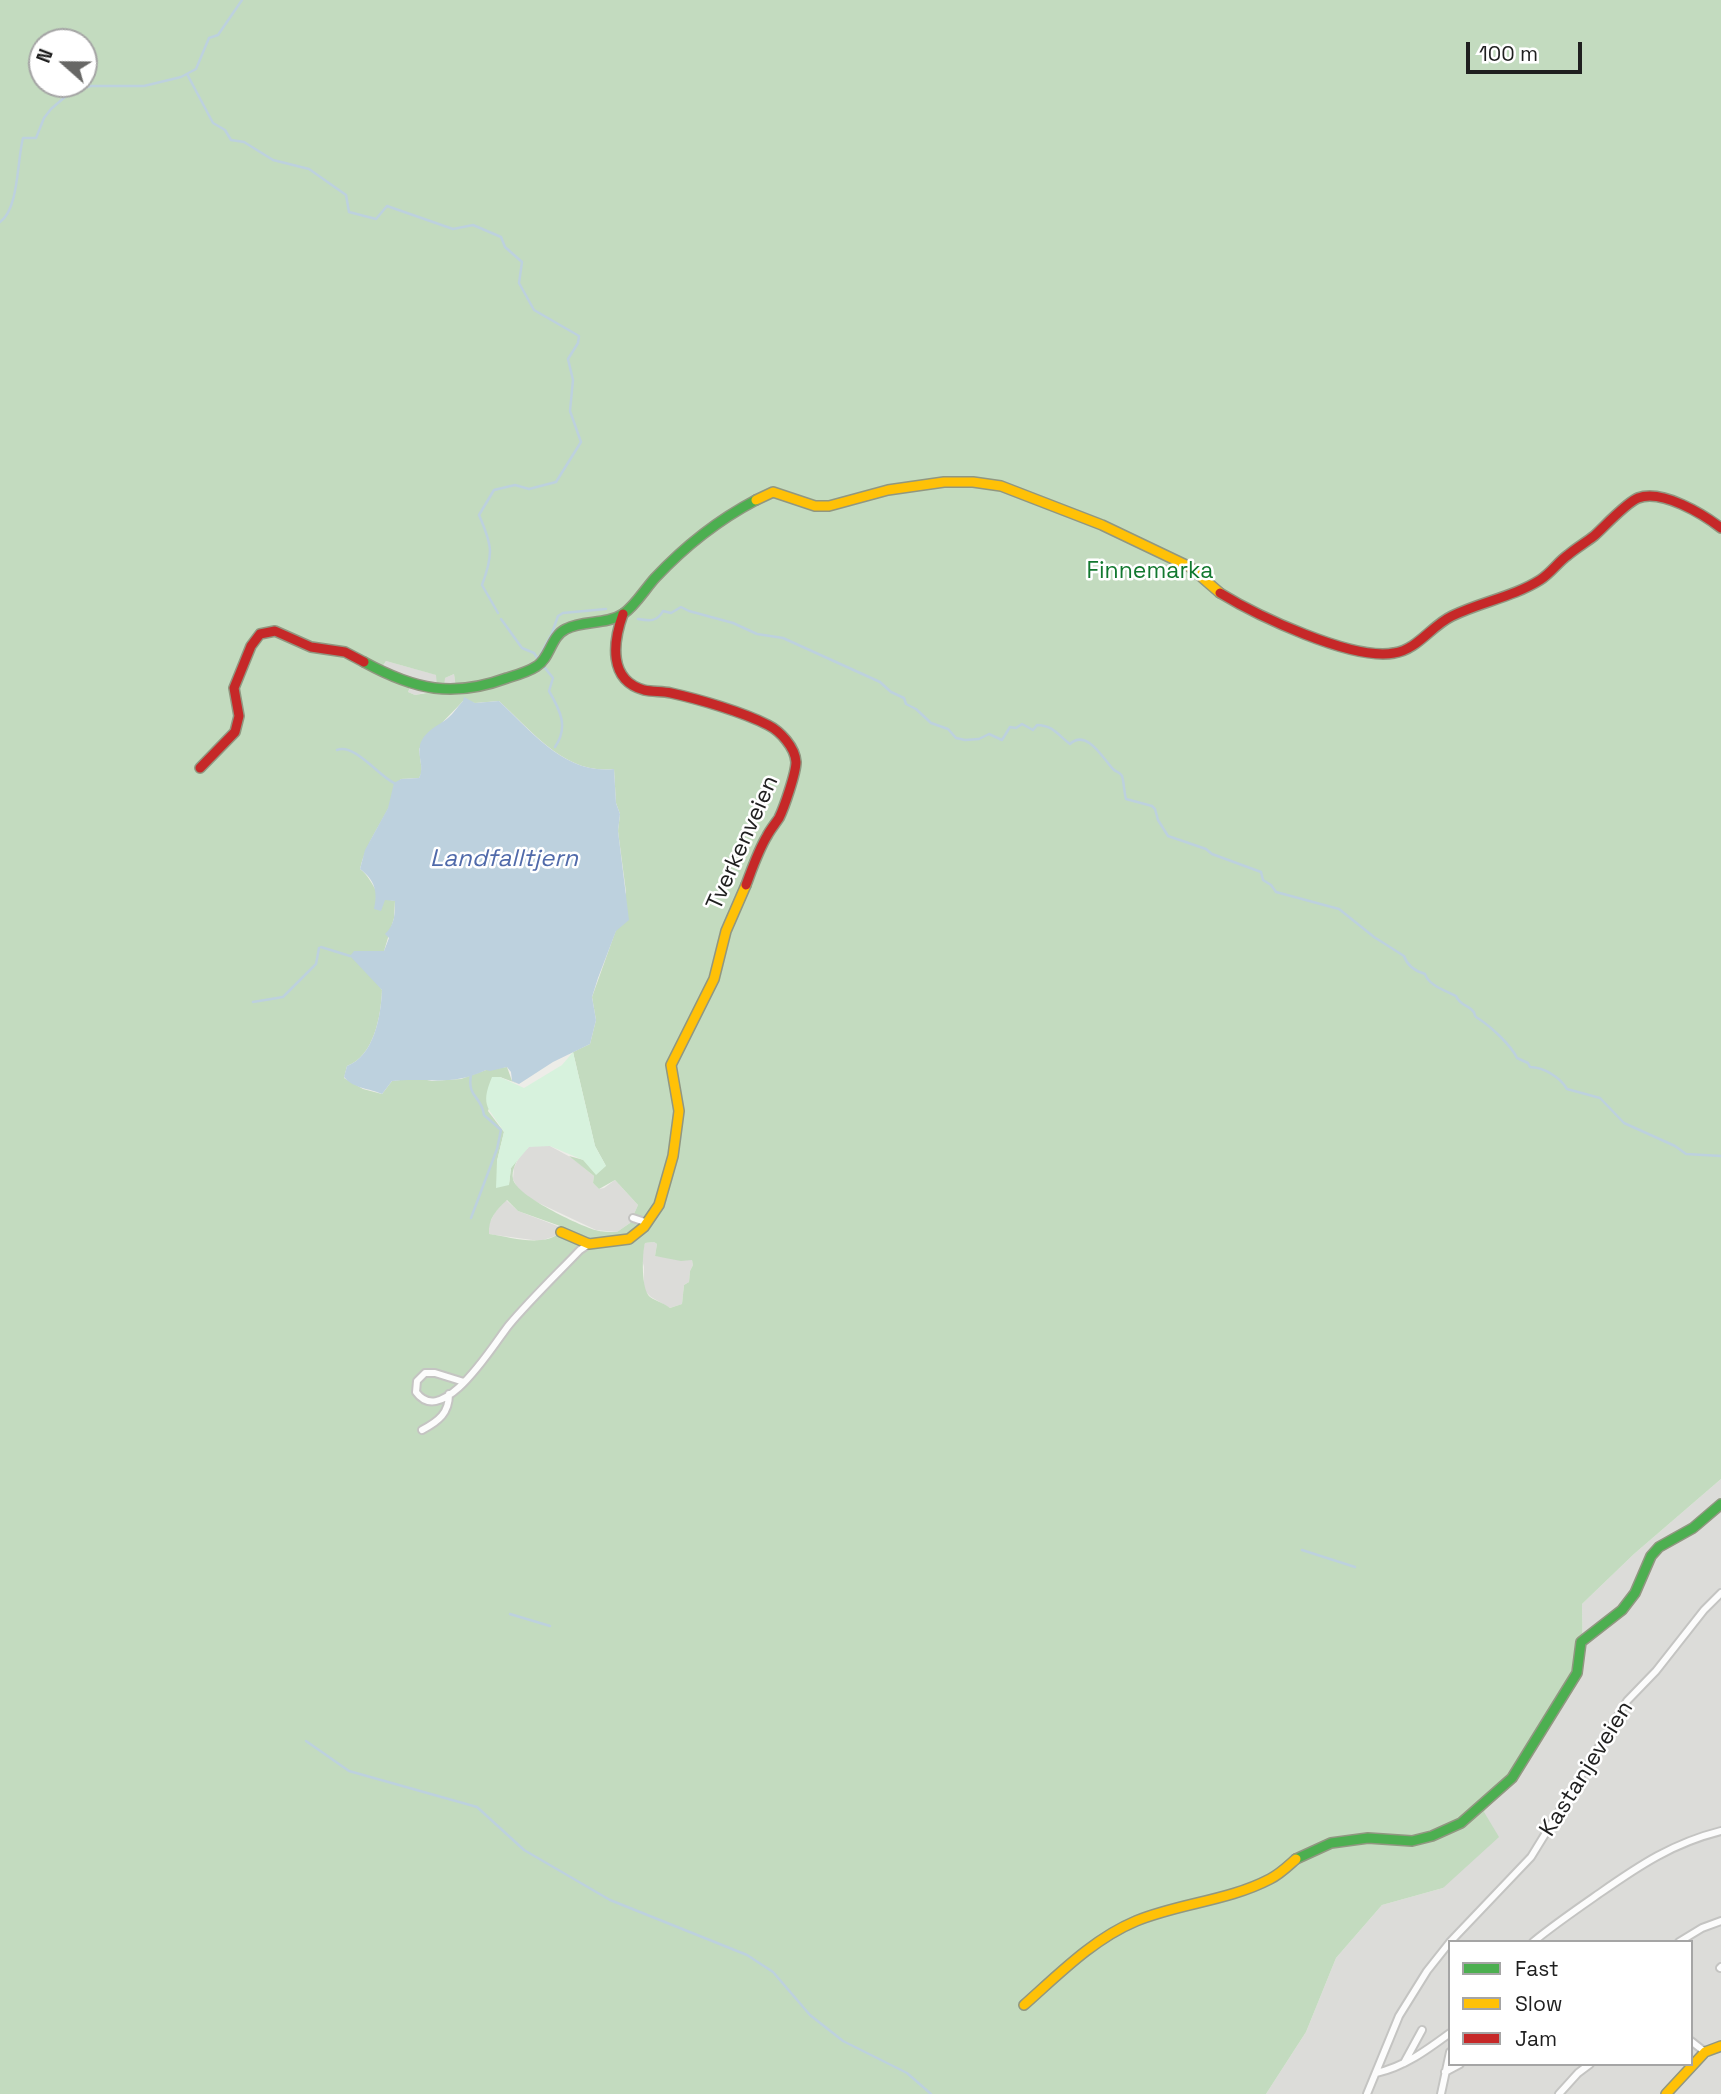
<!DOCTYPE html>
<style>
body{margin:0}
#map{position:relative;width:1721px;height:2094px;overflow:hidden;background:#edede8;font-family:"Space Grotesk",sans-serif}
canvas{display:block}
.legend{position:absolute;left:1448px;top:1940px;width:245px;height:126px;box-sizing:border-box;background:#fff;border:2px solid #a5a5a5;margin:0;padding:9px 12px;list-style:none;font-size:21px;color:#1f1f1f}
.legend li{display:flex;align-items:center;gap:14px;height:35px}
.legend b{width:35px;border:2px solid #a5a5a5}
.north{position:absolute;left:28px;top:28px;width:70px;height:70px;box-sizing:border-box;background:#fff;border:2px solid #a5a5a5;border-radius:50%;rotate:291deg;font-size:19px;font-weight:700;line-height:28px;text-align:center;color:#1f1f1f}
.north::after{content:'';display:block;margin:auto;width:24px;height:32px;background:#676765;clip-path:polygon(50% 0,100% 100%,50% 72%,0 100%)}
.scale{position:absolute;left:1466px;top:42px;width:116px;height:32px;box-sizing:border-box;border:4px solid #1f1f1f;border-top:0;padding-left:9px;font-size:21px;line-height:24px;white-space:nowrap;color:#1f1f1f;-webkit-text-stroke:5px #fff;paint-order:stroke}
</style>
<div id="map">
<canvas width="1721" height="2094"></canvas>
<ul class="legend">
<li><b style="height:9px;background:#4caf50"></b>Fast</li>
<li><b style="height:9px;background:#ffc107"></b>Slow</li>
<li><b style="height:9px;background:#c62828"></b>Jam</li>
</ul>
<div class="north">N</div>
<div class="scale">100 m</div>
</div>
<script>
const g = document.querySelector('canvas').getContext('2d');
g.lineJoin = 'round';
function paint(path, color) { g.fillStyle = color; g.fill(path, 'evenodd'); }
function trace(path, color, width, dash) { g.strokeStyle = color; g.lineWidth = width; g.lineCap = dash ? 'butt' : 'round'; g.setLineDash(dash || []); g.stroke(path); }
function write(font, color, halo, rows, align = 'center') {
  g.font = font + ' "Space Grotesk",sans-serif'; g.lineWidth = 5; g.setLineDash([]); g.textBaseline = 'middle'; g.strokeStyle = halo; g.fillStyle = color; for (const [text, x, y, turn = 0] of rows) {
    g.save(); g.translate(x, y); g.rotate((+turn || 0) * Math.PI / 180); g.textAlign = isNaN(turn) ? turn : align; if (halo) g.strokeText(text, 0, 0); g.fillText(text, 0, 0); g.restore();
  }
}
paint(new Path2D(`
 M386 661 437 675V686L445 678 454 674 456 688 437 690 415 695 408 692 412 684 381 670Z
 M539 1145 550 1146 572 1158 594 1176 593 1183 599 1189 604 1188 615 1180 638 1205 630 1223 617 1232 596 1230 528 1198 518 1189 513 1179 514 1168 521 1153 529 1147Z
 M506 1200 518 1211 560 1227 561 1232 558 1235 540 1241 488 1234V1226L495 1212Z
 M654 1242 657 1244 655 1256 692 1259 693 1265 690 1271 689 1282 684 1285 682 1304 670 1308 651 1297 644 1290V1267L641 1255 645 1243Z
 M1721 1479V2094H1266L1306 2032 1336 1958 1382 1905 1443 1888 1484 1812 1512 1780 1583 1667 1582 1604 1634 1554ZM1450 1942H1691V2064H1450Z`), '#dcdcd9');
paint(new Path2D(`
 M0 0H1721V1479L1634 1554 1582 1604 1583 1667 1577 1684 1512 1780 1484 1812 1499 1837 1443 1888 1382 1905 1336 1958 1306 2032 1266 2094H0ZM42 42H84V84H42ZM386 661 436 675 437 686H444L445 678 454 674 456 688 415 695 408 692 412 683 381 669ZM463 701 475 703 499 701C532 731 565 775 614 769L616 803 620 814 618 831 626 892 616 930 592 997 596 1020 590 1044 573 1052 595 1146 606 1166 569 1156 594 1176 593 1183 599 1189 615 1180 638 1205 630 1223 617 1232C610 1232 602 1232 595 1230 579 1225 516 1196 513 1179 511 1170 517 1161 521 1153L511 1168 509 1184 497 1161 504 1132 488 1111 500 1077 519 1084 512 1081 507 1067 486 1070 461 1079 432 1081 417 1078 392 1081 382 1094 363 1089 344 1078 347 1066C374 1056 381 1016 382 990L354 951H384L394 918 395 901C372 898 376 881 360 869 365 846 378 828 388 809 394 796 391 791 401 779L419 778 422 772 419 749C433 731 448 717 463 701ZM507 1200 518 1211 560 1226 561 1232C543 1248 511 1237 489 1234 488 1219 496 1210 507 1200ZM654 1242 657 1244 655 1256 681 1261 692 1260 693 1265 690 1271 689 1282 684 1285 682 1304 670 1308C664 1303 656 1301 650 1297 641 1290 642 1253 645 1243Z`), '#c3dbbf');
paint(new Path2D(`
 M573 1052 595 1146 606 1166 596 1175 583 1160 550 1146 529 1147 511 1168 509 1185 496 1188 497 1161 504 1132C490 1108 479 1108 492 1077H500L524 1088 562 1065Z`), '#d7f2dd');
paint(new Path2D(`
 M464 697 475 703 499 701C531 731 565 775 614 769L616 803 620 814 618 831 629 920 616 931 598 978 592 997 596 1020 590 1044 553 1062 519 1084 512 1081 511 1072 507 1067 490 1071 486 1070C450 1087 429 1077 392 1081L382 1094C369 1088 354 1089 344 1077L347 1066C374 1056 381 1016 382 990L350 956 354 951H384L389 938 385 934C395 925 395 913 395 901L385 900 381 911 374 909C378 892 375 880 360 869L365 850 388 808 394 783 401 779 419 778C425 767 417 756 420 745 424 731 438 726 448 718 454 713 458 706 463 701Z`), '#bdd1de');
trace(new Path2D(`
 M187 74 213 123 225 130 231 140 244 142 273 160 309 169 346 195 349 212 376 219 387 206 453 229 473 225 501 237 505 247 522 262 519 283 534 310 579 336 578 343 568 359 573 380 570 411 581 442 556 482 529 489 515 485 494 490 479 515C492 545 494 553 482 585L498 613
 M0 222C19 209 17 160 23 138H36L44 118 51 109 73 90 91 86H144L181 77 196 69 209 38 218 35 242 0
 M501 619 522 648 534 653 538 659 552 633 558 616 563 613 606 609
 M638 619C650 621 657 622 663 611L671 613 681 607 689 611 733 623 757 634 783 638 880 682 891 692 904 698 906 704 916 709 931 723 948 729 956 738 965 740 979 739 989 734 1002 740 1010 727 1016 728 1022 724 1033 730 1037 725C1053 725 1059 736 1070 744 1087 728 1104 760 1113 769 1117 773 1119 771 1122 776 1124 782 1124 792 1126 799L1152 806 1155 809 1158 820 1168 836 1206 849 1212 854 1261 872 1263 880 1271 885 1276 892 1339 909 1374 937 1404 956C1407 965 1415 971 1425 974 1428 985 1446 991 1456 996 1460 1005 1465 1004 1472 1010 1478 1016 1471 1014 1479 1019 1490 1026 1511 1045 1517 1058L1528 1063 1530 1067C1543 1067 1560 1077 1567 1089L1600 1098 1624 1123 1675 1146 1686 1154 1721 1156
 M545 668 553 678 549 691C560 710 569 727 555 747
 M337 750C354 743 379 776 394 783
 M321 947 350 956
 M253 1002 283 997 316 964 319 948
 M471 1218 497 1149 501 1130 484 1115C481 1094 467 1099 471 1074
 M1302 1550 1355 1567
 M510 1614 550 1626
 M306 1741 349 1771 477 1807 524 1850 610 1900 747 1955 773 1972 810 2015 843 2041 907 2073 931 2094`), '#bdd1de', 2.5);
const street = new Path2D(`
 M633 1218 648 1223
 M464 1382 435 1373H425L417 1381 416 1392C443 1430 495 1342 509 1325 531 1299 556 1275 580 1250L589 1244
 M422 1430C439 1421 449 1413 449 1394
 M1450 1942 1531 1857 1627 1701 1656 1671 1704 1610 1721 1593
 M1533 1942C1555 1924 1577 1909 1600 1893 1640 1865 1673 1843 1721 1831
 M1679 1942 1702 1928 1721 1921
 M1720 1968 1721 1967
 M1691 2041 1705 2052
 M1404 2063 1422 2030
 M1445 2072 1460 2064
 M1376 2073C1404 2067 1427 2050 1450 2033
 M1367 2094 1399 2016 1427 1971 1450 1942
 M1441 2094 1450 2052
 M1559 2094 1578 2073 1590 2064`);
const fast = new Path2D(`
 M364 662C415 690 453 698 507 678 517 675 528 672 537 666 550 658 551 636 566 629 583 620 606 625 623 614 635 606 645 589 655 578 685 546 718 520 756 500
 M1296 1859 1331 1843 1368 1838 1412 1841 1432 1836 1461 1823 1512 1778 1577 1673 1581 1642 1622 1610 1635 1593 1651 1556 1659 1547 1693 1528 1721 1504`);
const slow = new Path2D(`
 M756 500 773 492 815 506H829L888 490 944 482H973L1001 486 1102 525 1190 567 1220 593
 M561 1232 589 1244 629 1239 644 1227 659 1205 673 1156 679 1111 671 1065 714 979 726 931 746 885
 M1024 2005C1059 1974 1093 1939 1136 1921 1180 1903 1228 1901 1270 1879 1280 1874 1288 1866 1296 1859
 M1666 2094 1705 2052 1721 2046`);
const jam = new Path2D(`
 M1220 593C1256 615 1352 661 1394 653 1417 650 1431 626 1452 616 1480 602 1513 597 1540 580 1551 573 1558 562 1568 555 1576 548 1585 543 1594 536 1604 527 1627 502 1638 498 1662 489 1703 514 1721 528
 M623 614C613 642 608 680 644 690 653 692 662 691 671 693 698 699 743 712 768 725 780 731 795 747 796 762 796 773 784 808 779 818 775 824 770 830 767 836 758 851 752 869 746 885
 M200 768 235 732 239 716 234 688 251 646 260 634 275 631 311 647 345 652 364 662`);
trace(street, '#c4c4c2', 10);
trace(fast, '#919781', 12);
trace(slow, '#919781', 12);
trace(jam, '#919781', 12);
trace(street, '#fcfcfc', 6);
trace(fast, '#4caf50', 9);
trace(slow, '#ffc107', 9);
trace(jam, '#c62828', 9);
write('23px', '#12782f', '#fff', [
 ["Finnemarka",1150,572]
]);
write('23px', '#1f1f1f', '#fff', [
 ["Tverkenveien",743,843,-66],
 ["Kastanjeveien",1587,1769,-58]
]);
write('italic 24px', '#506aaa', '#fff', [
 ["Landfalltjern",504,859]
]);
</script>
